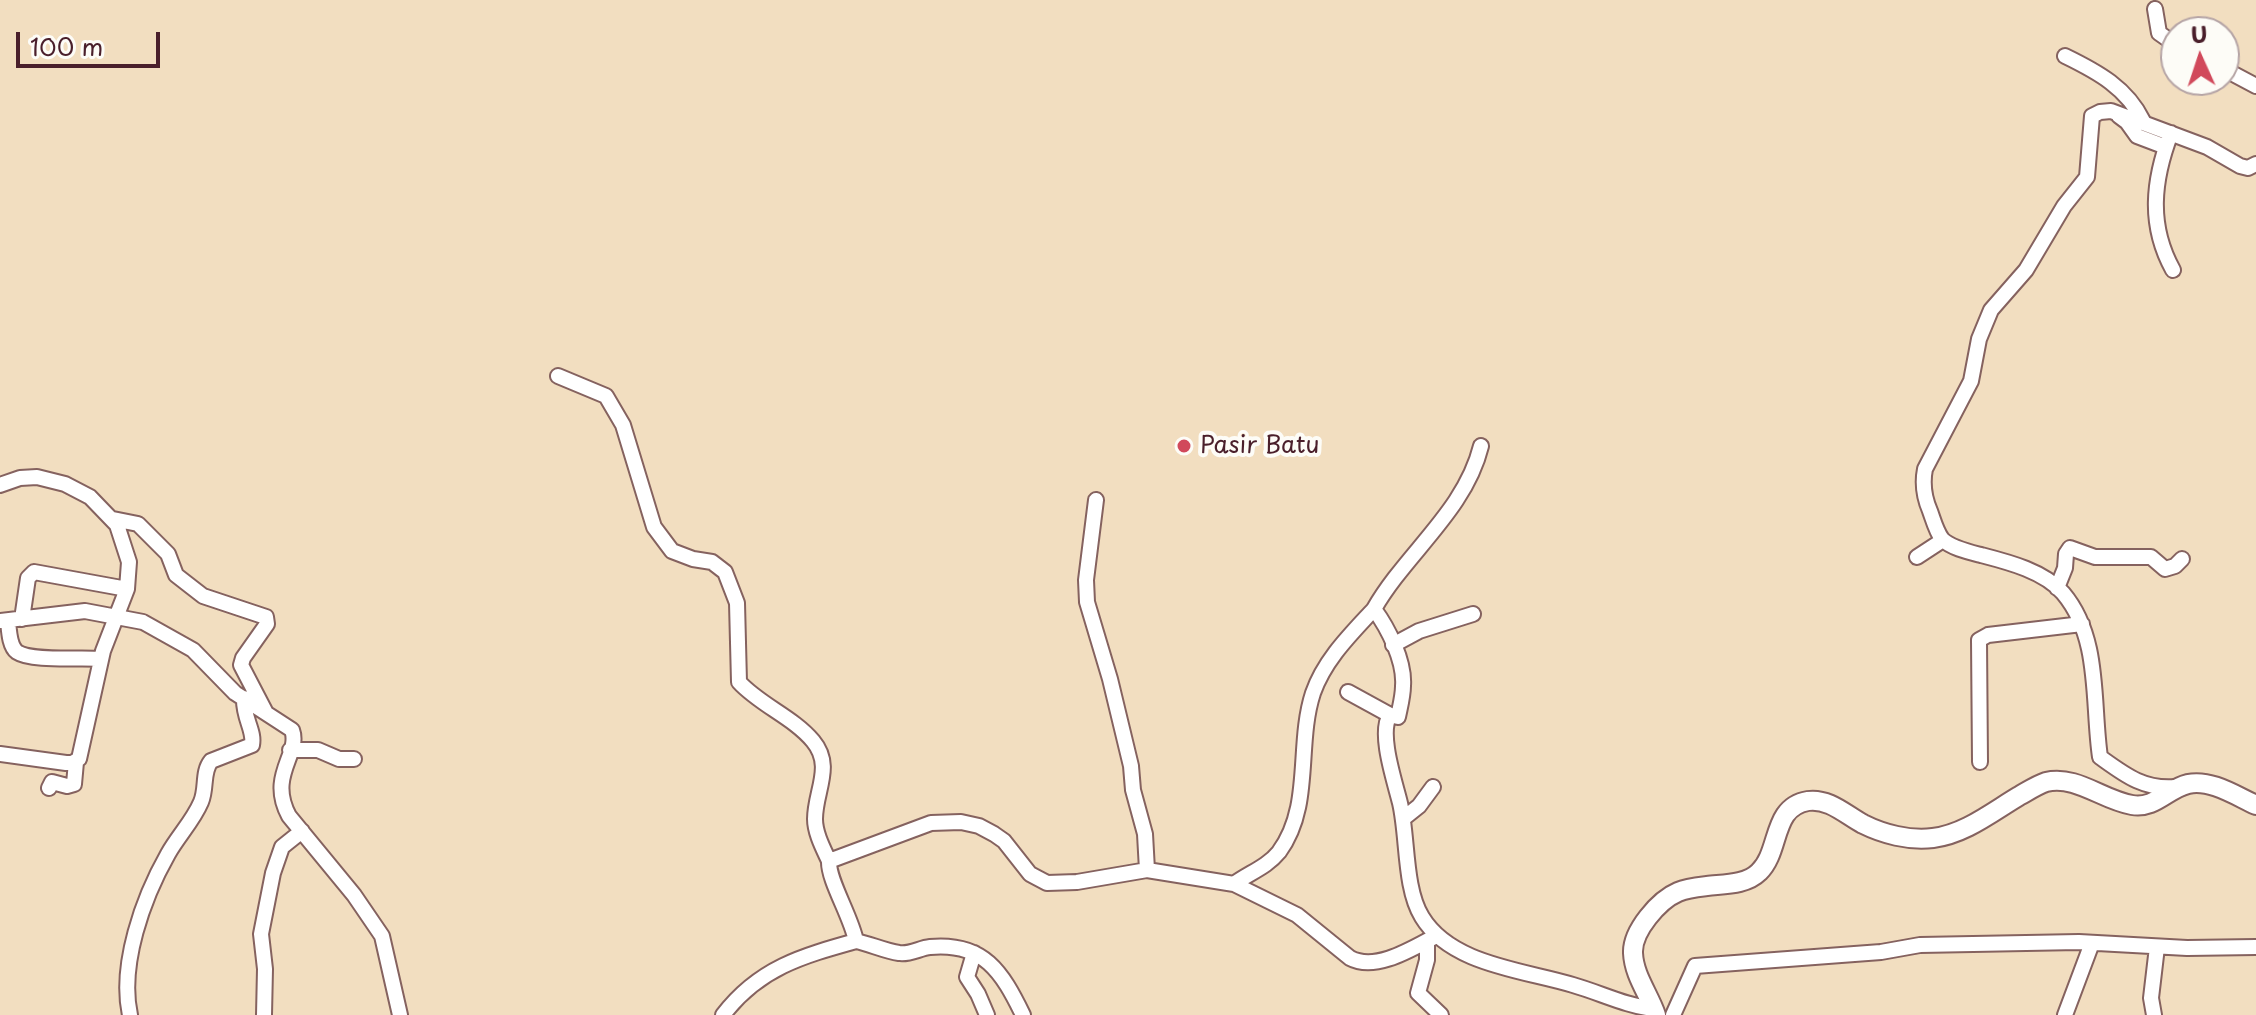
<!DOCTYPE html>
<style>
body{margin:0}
#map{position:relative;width:2256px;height:1015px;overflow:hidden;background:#f2dec0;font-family:"Playpen Sans",sans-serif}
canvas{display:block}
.north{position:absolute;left:2160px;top:16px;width:80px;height:80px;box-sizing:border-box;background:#fdfcf7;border:2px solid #b5a4a5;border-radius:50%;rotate:357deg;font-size:22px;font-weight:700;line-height:32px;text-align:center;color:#4a1f2b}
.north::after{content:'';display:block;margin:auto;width:28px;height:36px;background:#d1495b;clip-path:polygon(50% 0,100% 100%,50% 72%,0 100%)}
.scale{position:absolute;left:16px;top:32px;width:144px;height:36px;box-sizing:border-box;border:4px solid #4a1f2b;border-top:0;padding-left:10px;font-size:24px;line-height:28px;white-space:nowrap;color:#4a1f2b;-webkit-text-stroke:6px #fdfcf7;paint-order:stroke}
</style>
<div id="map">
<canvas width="2256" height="1015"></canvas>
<div class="north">U</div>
<div class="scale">100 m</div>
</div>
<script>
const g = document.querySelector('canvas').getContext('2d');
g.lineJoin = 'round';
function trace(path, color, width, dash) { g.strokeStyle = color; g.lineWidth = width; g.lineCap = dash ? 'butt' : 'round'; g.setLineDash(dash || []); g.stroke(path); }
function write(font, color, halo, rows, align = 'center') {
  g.font = font + ' "Playpen Sans",sans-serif'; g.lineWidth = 8; g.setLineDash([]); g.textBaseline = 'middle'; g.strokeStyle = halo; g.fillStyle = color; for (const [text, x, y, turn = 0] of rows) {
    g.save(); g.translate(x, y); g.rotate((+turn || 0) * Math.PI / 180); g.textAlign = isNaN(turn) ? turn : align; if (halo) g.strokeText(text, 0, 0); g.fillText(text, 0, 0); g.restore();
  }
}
const minor = new Path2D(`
 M2155 9 2159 33 2176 45
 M2065 56C2098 72 2127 88 2143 121
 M2224 69 2256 86
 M2119 116 2127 122 2137 136 2166 147
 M2171 133C2153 180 2148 225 2173 270
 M558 376 606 396 623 425 654 527 672 551 693 559 712 562 725 572 737 603 739 682C760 705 793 717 813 741 834 766 815 791 815 819 815 833 823 848 829 861
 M1481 446C1465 511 1406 553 1374 609 1388 628 1405 661 1403 686 1403 696 1400 707 1398 717L1390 715C1378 733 1395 782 1400 803 1408 837 1404 888 1422 917 1451 965 1524 970 1573 985 1601 993 1626 1006 1654 1009
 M0 485 20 478 37 477 65 484 90 497 117 525 129 562 127 589 103 651 79 759 72 763H66L0 754
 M1096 500 1086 580 1087 602 1110 679 1131 766 1133 790 1145 834 1147 870
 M113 519 138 524 168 554 176 575 203 596 266 617 267 624 243 658 241 665 266 713
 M1917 557 1943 540
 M2057 588 2065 568 2066 554 2070 548 2095 557H2151L2165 569 2175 566 2182 559
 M22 619 28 578 34 572 127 589
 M0 621 85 611 143 622 193 650 235 693 292 730C301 754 267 775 289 816L354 895 382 936 400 1015
 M8 621C9 629 9 646 17 652 32 662 81 657 101 659
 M1393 645 1419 631 1473 614
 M1348 692 1390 715
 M290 750H318L339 759H354
 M1980 762 1979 640 1988 635 2082 624
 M2176 787C2144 790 2125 775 2100 757 2092 702 2101 638 2063 593 2044 571 2008 562 1981 555 1969 552 1951 548 1942 539 1936 531 1933 519 1930 511 1924 497 1922 484 1925 469L1971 381 1979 339 1991 310 2026 270 2064 206 2087 177 2092 116 2100 112 2111 111 2207 147 2240 166 2248 168 2256 164
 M49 788 52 782 67 786 74 784 76 762
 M1404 818 1419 806 1433 787
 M1234 884C1249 873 1267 867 1279 852 1313 806 1296 745 1313 693 1325 659 1351 634 1374 609
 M856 941C870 944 885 951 899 953 909 955 920 948 930 947 984 942 1002 972 1023 1015
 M1427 941V960L1418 993 1441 1015
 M974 953 967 977 978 994 987 1015
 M130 1015C119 965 143 898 168 854 178 836 193 821 201 802 207 788 202 772 211 761L252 745C255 731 243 718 244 698
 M264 1015 265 969 261 934 273 873 282 847 302 831
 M723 1015C759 968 802 956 856 941 851 916 828 880 829 861L931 823 961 822 979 826 994 834 1004 841 1030 874 1047 883 1077 882 1147 870 1234 884 1297 915 1350 958C1376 972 1413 948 1436 936
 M1673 1015 1695 966 1881 952 1920 945 2079 942 2187 948 2256 947
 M2065 1015 2092 943
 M2154 1015 2151 998 2157 947`);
const major = new Path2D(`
 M1656 1015C1649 994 1634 976 1633 953 1632 931 1659 900 1678 892 1687 888 1698 887 1707 886 1724 884 1746 885 1759 872 1781 851 1771 807 1808 801 1829 798 1846 815 1863 824 1883 834 1909 841 1933 838 1965 834 1992 812 2019 796 2028 791 2037 785 2046 782 2077 775 2102 800 2132 805 2155 809 2167 789 2188 784 2211 779 2236 796 2256 805`);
trace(minor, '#85625f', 18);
trace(major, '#85625f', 22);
trace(minor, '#fff', 14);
trace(major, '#fff', 18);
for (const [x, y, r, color] of [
 [1184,446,8,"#d1495b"]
]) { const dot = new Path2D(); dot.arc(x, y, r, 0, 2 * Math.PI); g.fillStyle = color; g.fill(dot); trace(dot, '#fdfcf7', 3); }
write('24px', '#4a1f2b', '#fdfcf7', [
 ["Pasir Batu",1200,446]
], 'left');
</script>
